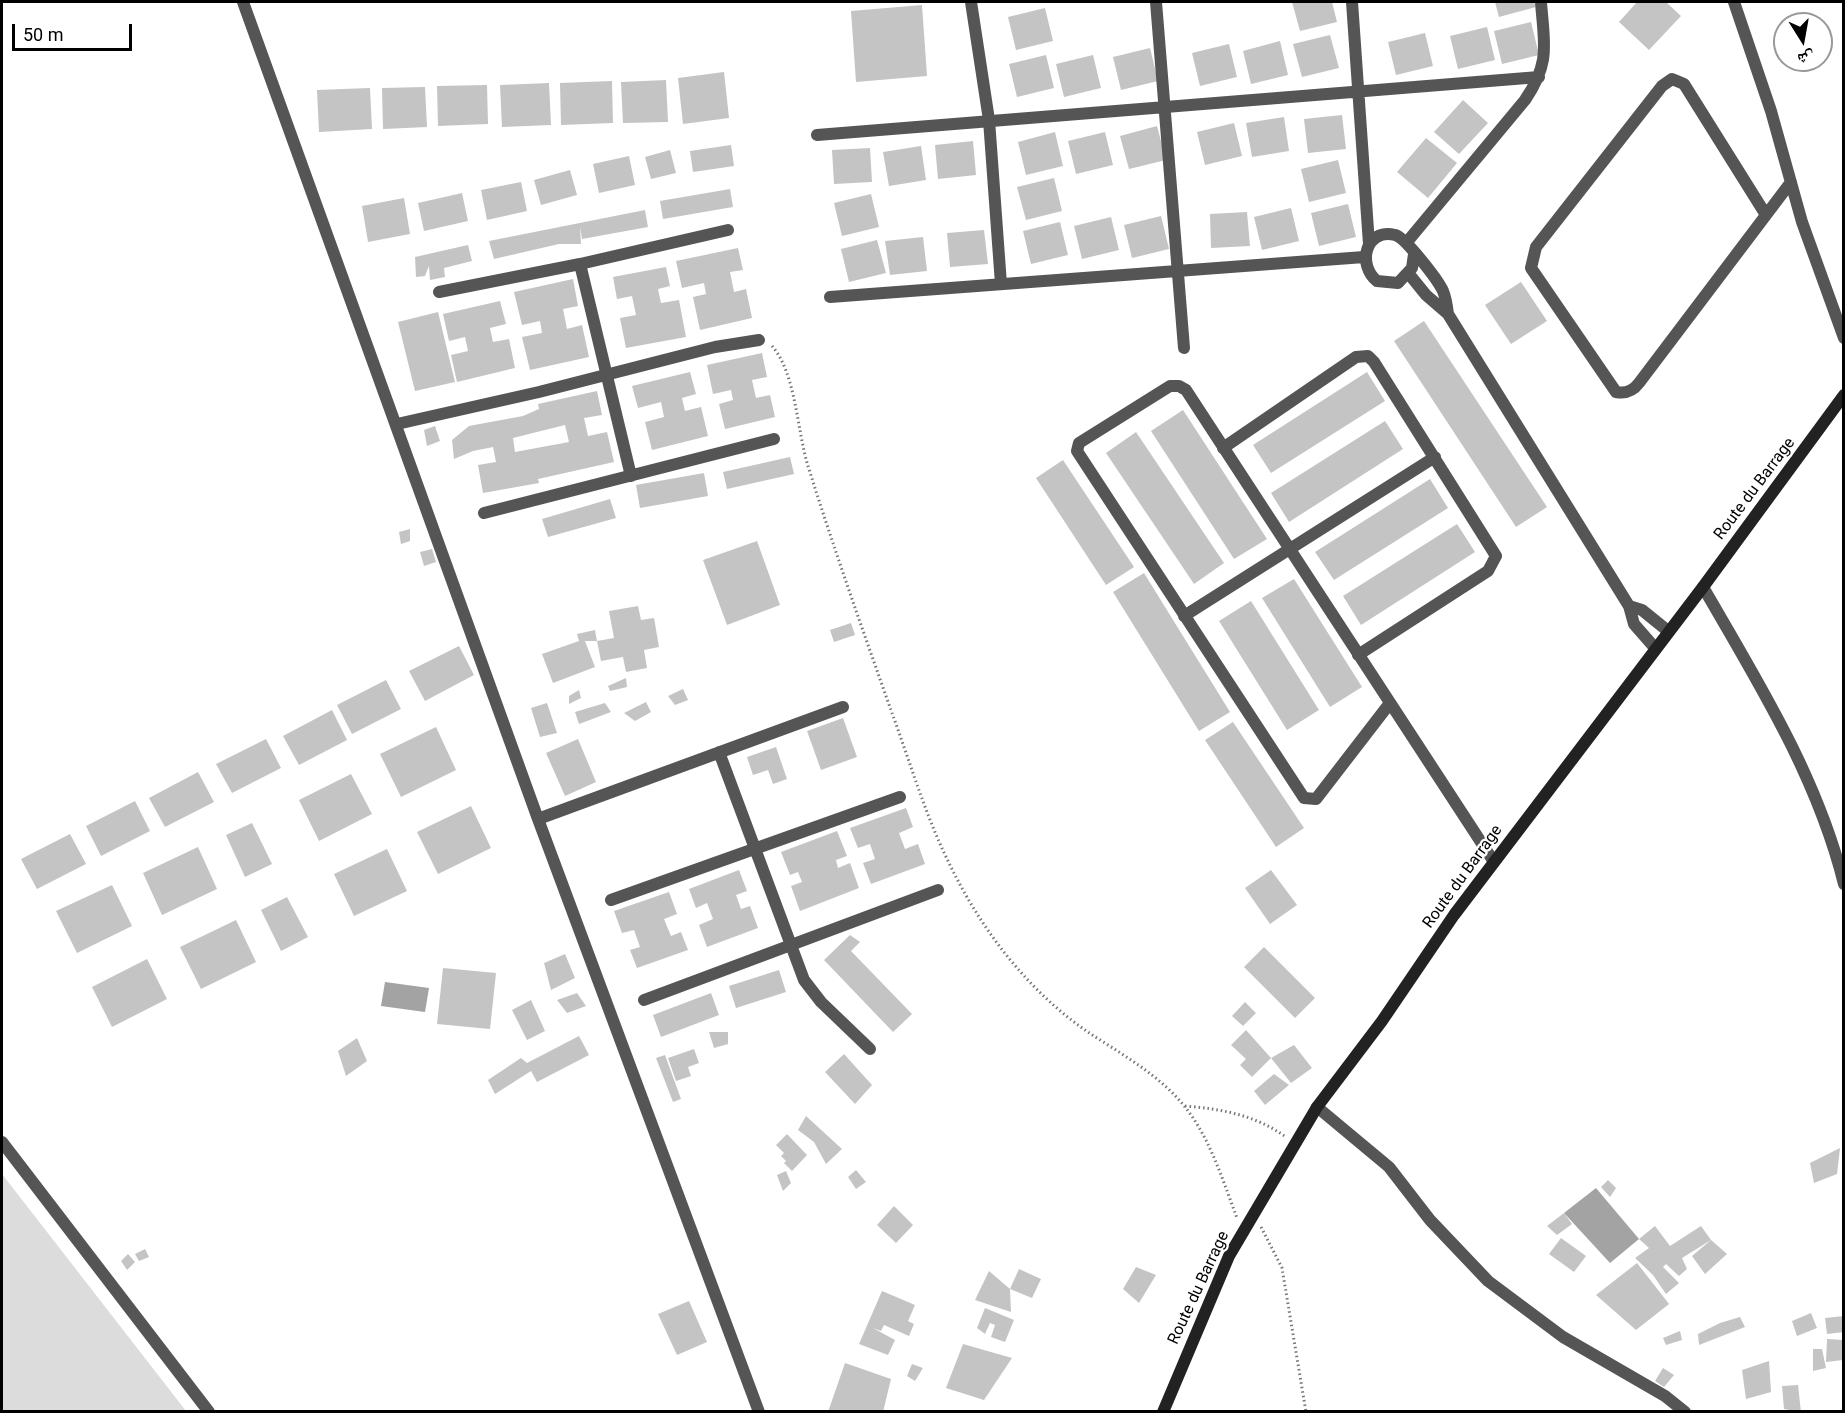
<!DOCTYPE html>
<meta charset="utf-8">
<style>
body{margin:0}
#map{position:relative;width:1845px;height:1413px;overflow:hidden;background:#fff;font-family:Roboto,"Noto Naskh Arabic",sans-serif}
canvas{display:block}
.frame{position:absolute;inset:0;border:3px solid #000;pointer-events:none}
.north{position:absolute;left:1773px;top:12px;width:60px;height:60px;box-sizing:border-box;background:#fff;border:2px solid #999;border-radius:50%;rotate:169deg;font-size:16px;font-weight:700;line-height:24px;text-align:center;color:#000}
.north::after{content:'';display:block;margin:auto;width:21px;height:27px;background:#000;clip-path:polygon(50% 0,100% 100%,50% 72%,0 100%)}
.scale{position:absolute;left:12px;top:24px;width:120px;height:27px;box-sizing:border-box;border:3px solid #000;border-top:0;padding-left:8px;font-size:18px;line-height:21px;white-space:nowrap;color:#000;-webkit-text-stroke:4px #fff;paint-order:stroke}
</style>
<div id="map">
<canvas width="1845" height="1413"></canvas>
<div class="frame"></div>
<div class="north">ش</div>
<div class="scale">50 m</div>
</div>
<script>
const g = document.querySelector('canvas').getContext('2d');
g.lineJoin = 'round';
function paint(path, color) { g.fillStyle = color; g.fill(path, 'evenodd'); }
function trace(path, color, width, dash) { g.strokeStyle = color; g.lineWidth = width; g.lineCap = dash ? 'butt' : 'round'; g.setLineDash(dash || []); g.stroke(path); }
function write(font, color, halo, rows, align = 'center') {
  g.font = font + ' Roboto,sans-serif'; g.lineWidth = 4.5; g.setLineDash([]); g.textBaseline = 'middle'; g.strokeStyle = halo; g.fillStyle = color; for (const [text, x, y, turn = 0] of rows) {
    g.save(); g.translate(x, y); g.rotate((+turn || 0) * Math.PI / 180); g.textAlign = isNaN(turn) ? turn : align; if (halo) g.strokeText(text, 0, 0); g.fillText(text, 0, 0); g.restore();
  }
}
paint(new Path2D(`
 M2 1174 186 1411H2Z`), '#dcdcdc');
paint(new Path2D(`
 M385 982 429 988 425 1012 381 1006Z
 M1596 1188 1639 1239 1610 1263 1564 1213Z`), '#a3a3a3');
paint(new Path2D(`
 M1292 2H1332L1337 22 1300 31Z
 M1495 2H1534L1536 7 1499 17Z
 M1637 2H1666L1681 16 1649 50 1619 22Z
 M922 5 927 76 856 82 851 11Z
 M1045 8 1053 41 1016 50 1008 17Z
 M1531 22 1539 55 1502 64 1494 31Z
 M1487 27 1495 60 1458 69 1450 36Z
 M1425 33 1433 66 1396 75 1388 42Z
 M1330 35 1339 68 1302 77 1293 44Z
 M1280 41 1288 75 1251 84 1243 51Z
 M1229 44 1237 77 1200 86 1192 53Z
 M1150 48 1158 81 1121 90 1113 57Z
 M1046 55 1054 88 1017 97 1009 64Z
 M1093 55 1101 88 1064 97 1056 64Z
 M724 72 729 118 683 124 678 78Z
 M666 80 668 122 623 123 621 82Z
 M612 81 613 123 561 125 560 83Z
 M549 83 551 125 502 127 500 85Z
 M487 85 488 124 438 126 437 86Z
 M425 87 427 127 383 129 382 88Z
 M370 88 372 129 319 132 317 90Z
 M1463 100 1488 123 1459 154 1434 132Z
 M1342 115 1346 149 1308 153 1304 119Z
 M1284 117 1289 151 1252 157 1246 123Z
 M1234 123 1242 156 1205 165 1197 132Z
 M1157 126 1166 160 1129 169 1120 136Z
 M1055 132 1063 166 1026 175 1018 142Z
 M1105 132 1113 165 1076 174 1068 141Z
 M1426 138 1457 163 1428 198 1397 172Z
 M973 141 976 175 938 179 935 145Z
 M731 145 734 166 693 172 690 151Z
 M921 146 926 180 889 186 883 152Z
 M870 148 872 182 834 184 832 150Z
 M670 150 676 173 651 179 645 157Z
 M629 156 635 185 599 193 593 164Z
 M1338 160 1346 193 1309 202 1301 169Z
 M570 170 577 195 541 205 534 180Z
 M1054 178 1062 211 1026 220 1017 187Z
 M521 182 527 211 487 220 481 190Z
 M730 189 733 207 663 219 660 201Z
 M462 193 468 221 424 231 418 203Z
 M871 194 879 227 842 236 834 203Z
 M404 198 410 234 368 242 362 206Z
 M1348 204 1356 237 1319 246 1311 213Z
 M1291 208 1299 241 1262 250 1254 217Z
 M645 210 648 227 582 239 580 227 581 244H559L494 259 489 241Z
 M1247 212 1250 246 1211 248 1210 214Z
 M1161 216 1169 249 1132 258 1124 225Z
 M1111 217 1119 250 1082 259 1074 226Z
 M1060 222 1068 255 1031 264 1023 231Z
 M984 230 988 264 950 267 947 233Z
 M923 237 927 271 890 275 885 241Z
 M877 240 886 273 849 282 841 249Z
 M468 245 472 261 444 268 445 277 430 280 429 266 425 276 416 277 415 257Z
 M738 248 743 270 730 272 734 292 746 289 752 318 700 330 693 297 706 294 704 283 682 288 676 261Z
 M666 267 670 286 658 289 661 303 679 300 686 337 626 348 620 318 636 315 632 296 617 299 613 277Z
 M573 279 578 306 563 309 567 329 582 325 589 357 530 370 522 337 542 333 540 321 522 325 514 292Z
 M1521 282 1547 321 1511 344 1485 305Z
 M500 301 506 324 490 328 493 342 509 339 515 368 457 382 451 355 468 351 465 337 449 341 443 314Z
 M438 312 455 382 415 391 398 322Z
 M1424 321 1547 507 1516 527 1394 341Z
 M762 353 767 377 752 380 756 398 770 395 775 417 725 429 719 404 733 400 731 390 713 394 707 365Z
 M690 372 696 394 682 398 685 411 701 407 708 436 652 450 645 422 664 417 661 402 638 408 632 386Z
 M1367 372 1385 401 1271 473 1253 445Z
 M597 391 602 415 584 418 588 436 607 432 614 462 538 479 539 483 483 493 478 465 496 462 493 447 473 451 454 459 452 440 469 426 523 416 539 409 538 404ZM565 425 569 442 515 452 513 438Z
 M1183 410 1267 539 1234 559 1151 431Z
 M1385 421 1403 449 1289 522 1271 493Z
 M435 426 440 441 427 446 424 430Z
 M1136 432 1224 563 1194 584 1106 453Z
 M790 457 794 474 727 489 723 472Z
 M1063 460 1134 567 1106 585 1036 478Z
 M704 473 708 496 640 508 636 485Z
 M1430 479 1448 508 1334 580 1315 552Z
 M610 499 616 518 548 537 542 519Z
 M1457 524 1475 552 1361 625 1343 596Z
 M410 529V541L401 544 399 532Z
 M757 541 780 605 727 625 703 560Z
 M432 549 436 562 424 566 420 552Z
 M1144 573 1230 712 1199 731 1113 592Z
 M1294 579 1362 687 1330 707 1262 598Z
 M1251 601 1319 710 1287 730 1219 621Z
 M638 606 641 620 654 618 659 647 644 650 647 668 626 672 623 657 601 661 597 641H585L595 667 553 683 542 654 579 641 577 634 595 630 597 641 614 638 609 611Z
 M851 623 855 635 834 642 830 630Z
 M459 646 474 675 425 701 409 671Z
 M626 678 627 687 610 691 608 686Z
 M386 680 401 709 352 734 337 705Z
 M683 689 688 700 675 705 668 696Z
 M579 690 581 698 569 704V696Z
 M646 702 651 712 635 721 624 713Z
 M547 703 557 733 540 737 531 708Z
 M605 703 611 712 579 724 575 712Z
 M332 710 347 740 299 765 283 736Z
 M843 718 857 757 821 770 807 731Z
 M1233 722 1304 828 1276 847 1205 740Z
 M436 727 456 770 401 797 380 754Z
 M266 739 281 768 232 793 216 764Z
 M578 739 596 782 565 796 546 753Z
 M776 747 787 779 773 784 768 770 753 775 747 757Z
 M198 772 214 802 165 827 149 798Z
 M351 774 372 814 319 841 299 800Z
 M135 801 150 831 101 856 86 826Z
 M471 806 491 848 438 874 417 832Z
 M906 808 913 827 899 833 905 849 918 844 925 864 871 884 863 863 875 859 870 844 858 848 850 828Z
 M252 823 272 864 245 877 226 835Z
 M837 831 847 856 836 860 838 868 850 863 859 888 800 911 791 886 802 882 798 872 790 875 781 852Z
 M70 834 86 864 37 889 21 859Z
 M198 847 217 889 162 915 143 873Z
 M387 849 407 891 354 916 334 874Z
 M739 870 747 891 736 895 741 909 750 906 758 928 707 947 699 925 713 919 707 903 696 908 689 889Z
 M1271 870 1297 905 1270 924 1245 888Z
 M112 885 132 926 77 953 56 911Z
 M669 892 677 914 664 919 671 936 681 932 688 950 637 968 630 950 640 947 634 930 622 933 614 911Z
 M287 897 308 937 281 951 261 910Z
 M236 920 256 962 201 989 180 947Z
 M850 935 860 942 851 951 912 1014 893 1032 824 960Z
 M1264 947 1315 998 1295 1018 1244 967Z
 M565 954 575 978 551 990 544 963Z
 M147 959 167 999 112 1027 92 987Z
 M443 968 496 973 490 1029 437 1024Z
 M779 970 786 992 736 1008 729 986Z
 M577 993 586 1006 567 1013 557 1000Z
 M711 993 719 1015 661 1037 653 1015Z
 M531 1000 545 1031 527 1040 512 1010Z
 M1245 1002 1256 1013 1243 1026 1232 1016Z
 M1246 1030 1271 1058 1294 1045 1312 1068 1291 1083 1271 1058 1252 1077 1240 1065 1246 1059 1231 1045Z
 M709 1032H728V1044L714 1048Z
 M579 1036 589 1055 537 1082 531 1071 495 1094 488 1080 521 1058 527 1063Z
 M357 1038 367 1061 346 1076 338 1051Z
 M694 1049 699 1063 688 1067 691 1076 676 1081 668 1058Z
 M844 1054 872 1085 855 1104 825 1072Z
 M665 1055 681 1099 673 1102 656 1058Z
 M1274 1074 1289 1085 1265 1105 1254 1091Z
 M806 1116 842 1149 826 1164 814 1142 798 1130Z
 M787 1134 807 1155 792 1171 784 1163 786 1161 781 1156 784 1153 776 1145Z
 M1840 1148 1837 1174 1814 1183 1810 1163Z
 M856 1170 866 1182 856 1189 848 1177Z
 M786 1171 791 1183 783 1191 777 1175Z
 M1608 1180 1616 1188 1610 1197 1601 1187Z
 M894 1206 913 1225 896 1243 877 1225Z
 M1564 1213 1572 1224 1557 1235 1547 1226Z
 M1655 1226 1670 1246 1701 1226 1711 1240 1682 1258 1687 1269 1679 1276 1666 1264 1663 1267 1679 1283 1666 1294 1653 1275 1635 1258 1649 1248 1639 1239Z
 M1561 1238 1586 1256 1574 1272 1549 1254Z
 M1711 1240 1727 1254 1705 1274 1692 1256Z
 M145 1249 149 1257 139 1261 135 1254Z
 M128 1254 135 1262 127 1270 121 1261Z
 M1637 1263 1669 1304 1636 1330 1596 1295Z
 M1136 1267 1156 1275 1139 1303 1123 1289Z
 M1019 1269 1041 1279 1032 1298 1010 1289Z
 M989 1271 1010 1289 1011 1312 975 1300Z
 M882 1291 915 1305 908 1321 914 1324 909 1336 884 1325 881 1331 873 1328 895 1340 888 1355 859 1344Z
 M689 1301 707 1342 677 1355 658 1314Z
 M985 1308 1014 1320 1005 1342 991 1337 995 1325 990 1323 985 1334 977 1328Z
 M1811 1313 1817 1328 1797 1336 1792 1321Z
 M1844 1316V1332L1827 1334 1825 1318Z
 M1740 1317 1745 1327 1699 1345 1698 1334 1720 1323Z
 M1680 1331 1682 1340 1666 1345 1663 1338Z
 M1827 1339 1844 1340 1843 1360 1826 1362Z
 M963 1344 1012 1358 984 1400 946 1388Z
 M1813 1349H1822L1826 1368 1813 1371Z
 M1769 1361 1771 1392 1746 1399 1742 1370Z
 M845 1363 891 1379 883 1412H828Z
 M912 1364 923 1368 915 1381 907 1376Z
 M1663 1368 1674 1375 1664 1387 1655 1381Z
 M1798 1385 1801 1412 1784 1409 1782 1386Z`), '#c4c4c4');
trace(new Path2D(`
 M772 346C796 373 797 431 808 466 834 549 863 631 892 713 910 762 925 814 948 861 979 926 1025 988 1085 1030 1119 1053 1159 1074 1185 1107 1210 1138 1223 1181 1237 1218
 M1185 1106C1222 1109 1255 1115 1286 1137
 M1261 1227 1282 1268 1306 1412`), '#777', 3, [1.5, 3]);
trace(new Path2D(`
 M243 2 538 819 759 1412
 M971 2 989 120 1001 284
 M1156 2 1184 348
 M1352 2 1369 244
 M1734 2 1771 111 1802 222 1844 338
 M817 135 1539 77
 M1766 215 1684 84 1672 79 1662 86 1536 247 1531 268 1616 392C1626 394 1633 391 1639 383L1791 182
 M1407 242 1525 100C1551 62 1544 44 1541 2
 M1414 254 1412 268 1398 283 1377 281C1357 265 1365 228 1395 235 1405 237 1438 280 1443 291 1446 298 1447 306 1448 314
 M1409 274 1426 295 1448 314 1629 606 1634 624 1655 648
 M439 292 580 264
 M830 297 1364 257
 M397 424 539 392 715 347 759 340
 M1223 448 1356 357 1368 356 1374 362 1496 556 1488 571 1358 655
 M631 476 580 264 728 230
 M484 513 774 439
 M1703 587C1758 682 1817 776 1844 884
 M1629 606 1642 610 1668 631
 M1184 616 1435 457
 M1390 703 1316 799 1304 798 1077 451 1079 443 1170 386H1179L1186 390 1494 862
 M719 752 804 980 821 1002 870 1049
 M538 819 843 707
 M611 900 900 797
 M644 1000 938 890
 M1317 1107 1389 1167 1430 1220 1488 1281 1563 1337 1665 1396 1685 1412
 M2 1142 209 1412`), '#555', 12);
trace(new Path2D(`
 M1163 1412 1229 1256 1317 1107 1382 1021 1454 915 1703 587 1844 395`), '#222', 12);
write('16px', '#000', '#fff', [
 ["Route du Barrage",1755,489,-53],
 ["Route du Barrage",1463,877,-54],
 ["Route du Barrage",1199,1288,-65]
]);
</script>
